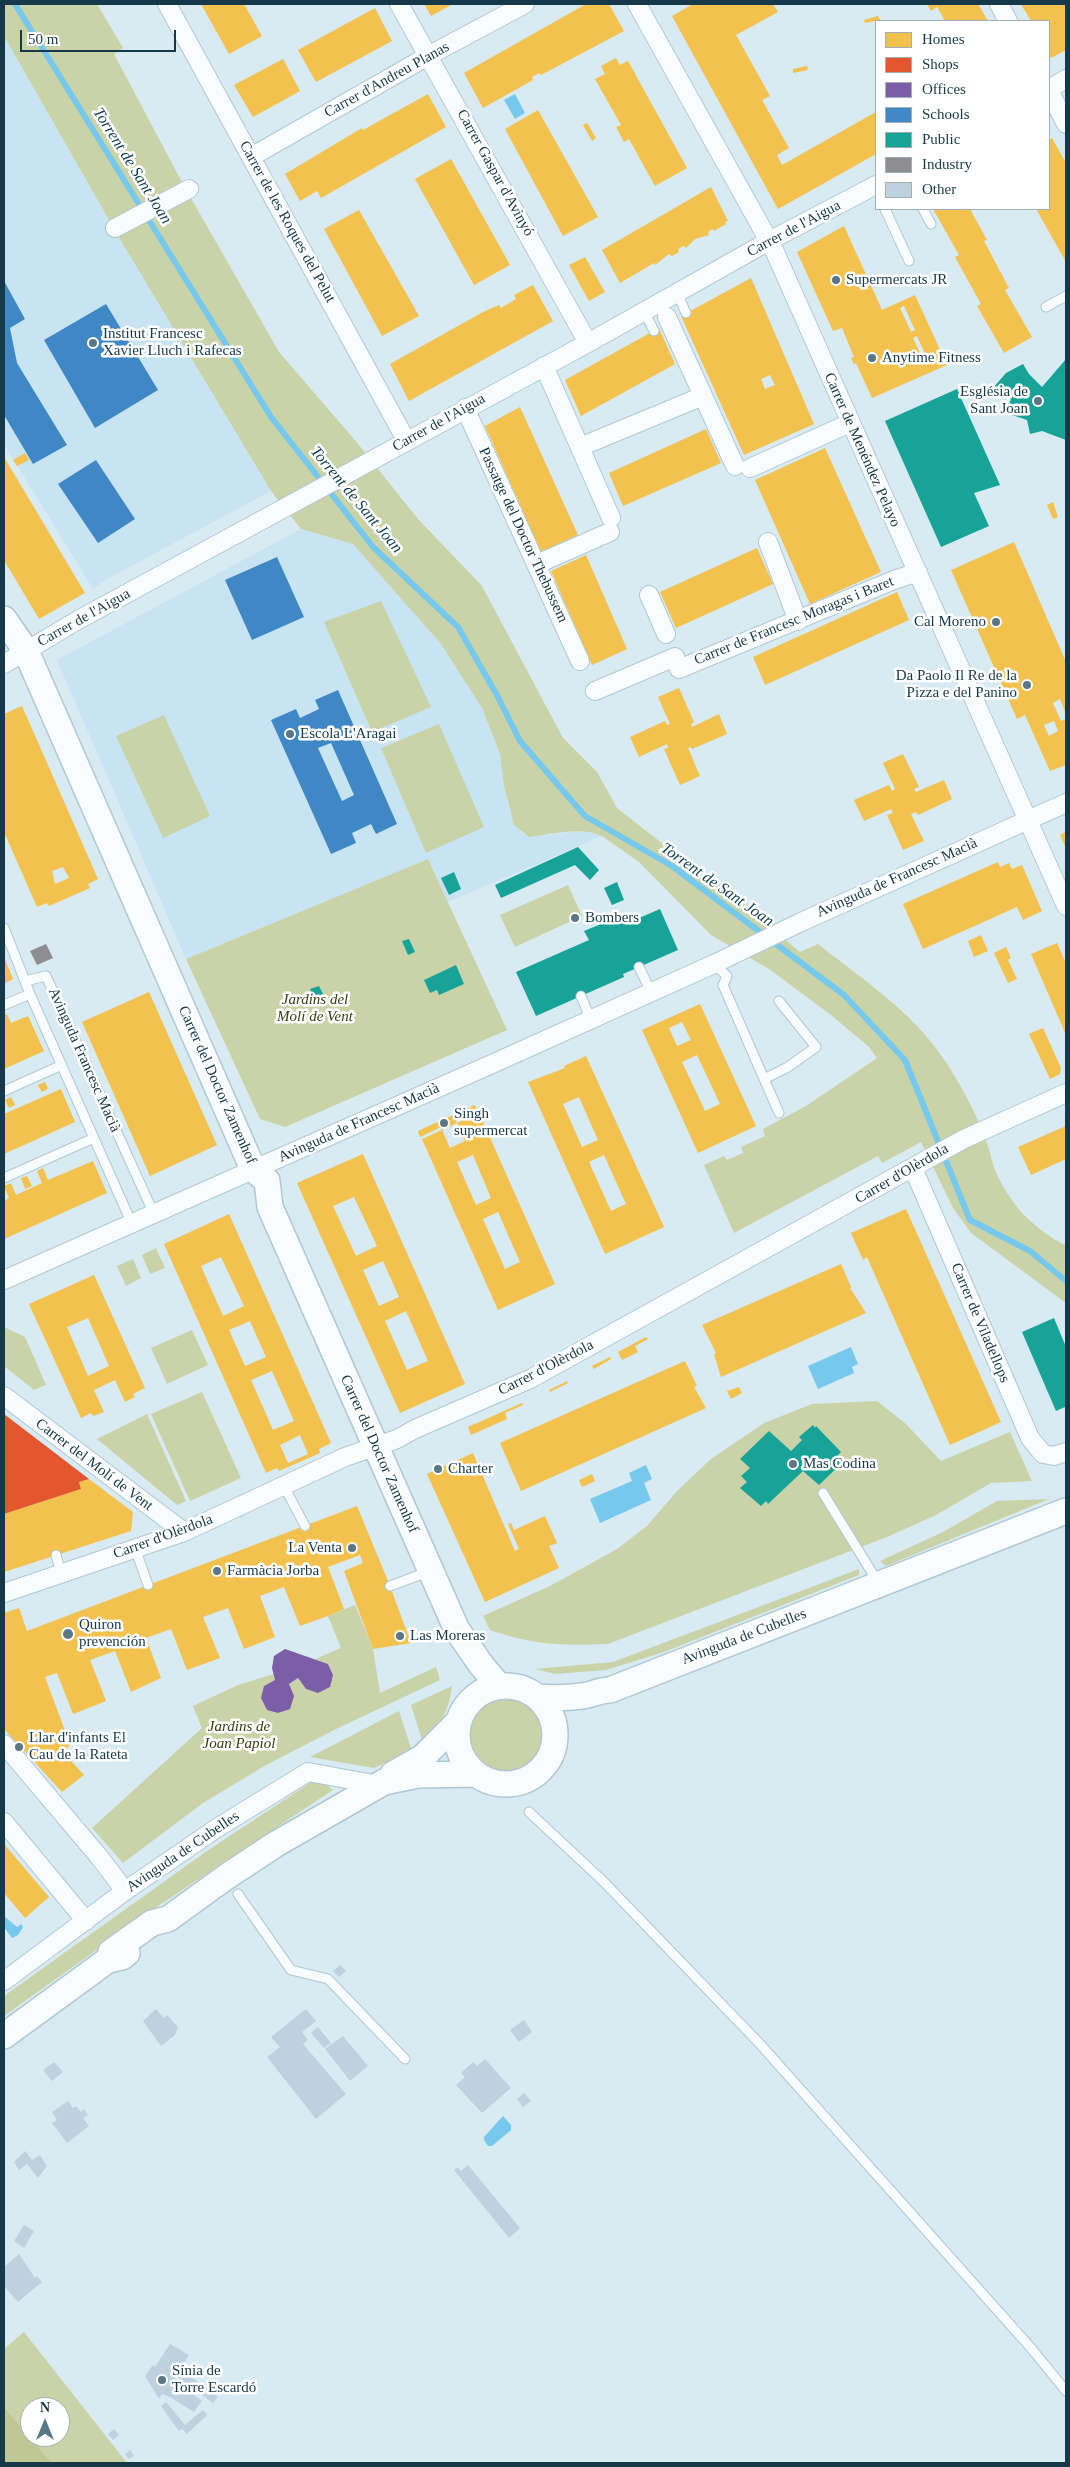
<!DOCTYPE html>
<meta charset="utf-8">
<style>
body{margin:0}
#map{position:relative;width:1070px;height:2467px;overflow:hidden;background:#d8eaf2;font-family:Georgia,serif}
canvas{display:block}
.frame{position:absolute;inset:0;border:5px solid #153949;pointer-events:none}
.legend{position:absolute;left:875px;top:20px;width:175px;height:190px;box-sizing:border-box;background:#fff;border:1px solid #a1b0b6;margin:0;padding:6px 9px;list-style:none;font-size:15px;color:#153949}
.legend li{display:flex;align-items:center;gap:10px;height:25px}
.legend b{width:25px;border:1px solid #a1b0b6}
.north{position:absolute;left:20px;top:2397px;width:50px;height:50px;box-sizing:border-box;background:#fff;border:1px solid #a1b0b6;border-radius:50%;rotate:0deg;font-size:14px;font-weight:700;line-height:20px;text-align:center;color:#153949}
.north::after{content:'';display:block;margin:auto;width:18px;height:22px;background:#597784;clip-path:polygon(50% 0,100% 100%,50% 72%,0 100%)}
.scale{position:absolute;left:20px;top:30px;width:156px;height:22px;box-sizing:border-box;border:2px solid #153949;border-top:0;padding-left:6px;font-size:15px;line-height:18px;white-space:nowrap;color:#153949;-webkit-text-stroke:4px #fff;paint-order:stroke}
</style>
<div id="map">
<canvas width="1070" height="2467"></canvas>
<div class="frame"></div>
<ul class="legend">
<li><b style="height:14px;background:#f2c14e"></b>Homes</li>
<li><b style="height:14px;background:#e4572e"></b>Shops</li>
<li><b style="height:14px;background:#7b5ea7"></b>Offices</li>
<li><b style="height:14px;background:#3f88c5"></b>Schools</li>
<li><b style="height:14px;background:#17a398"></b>Public</li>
<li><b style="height:14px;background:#8d8d92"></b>Industry</li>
<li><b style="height:14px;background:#bed1df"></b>Other</li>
</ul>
<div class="north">N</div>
<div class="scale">50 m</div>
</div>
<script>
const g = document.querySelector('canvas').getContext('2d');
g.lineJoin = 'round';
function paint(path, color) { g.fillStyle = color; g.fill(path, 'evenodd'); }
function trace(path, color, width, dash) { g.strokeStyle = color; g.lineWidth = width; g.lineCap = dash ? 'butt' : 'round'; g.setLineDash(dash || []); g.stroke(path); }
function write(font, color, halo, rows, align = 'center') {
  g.font = font + ' Georgia,serif'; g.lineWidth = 5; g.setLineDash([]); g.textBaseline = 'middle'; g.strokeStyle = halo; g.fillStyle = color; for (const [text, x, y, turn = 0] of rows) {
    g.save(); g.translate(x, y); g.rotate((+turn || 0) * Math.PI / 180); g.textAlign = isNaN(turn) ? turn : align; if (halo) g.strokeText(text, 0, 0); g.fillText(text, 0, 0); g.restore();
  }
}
paint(new Path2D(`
 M4 36 121 241 271 491 107 579 93 589 4 444Z
 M301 529 353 544 441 644 482 708 500 754 508 806 517 829 529 837 574 832 596 833 602 836 448 902 428 859 186 959 57 660Z`), '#c8e4f2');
paint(new Path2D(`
 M4 4H97L123 48 114 54 184 186 279 352 354 439 418 519 482 586 563 738 597 772 617 808 677 855 742 899 756 916 800 952 818 944C858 976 904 1006 935 1047 954 1072 974 1108 985 1137 989 1148 991 1159 995 1170 1010 1205 1033 1228 1066 1246V1303L971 1233 953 1208 921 1142 882 1163 878 1156 734 1233 704 1165 724 1156 727 1160 743 1153 741 1147 765 1136 763 1129 806 1106 877 1058 869 1047 831 1015 769 969 711 935 639 862 602 836C580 826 551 835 529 837L514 825 504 786 500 754 482 708 441 644 353 544 301 529 271 491 121 241 4 36Z
 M381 601 431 707 372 732 324 622Z
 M164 715 210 816 163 838 116 736Z
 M439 724 484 827 426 853 381 748Z
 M428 859 507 1030 285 1127 260 1119 186 959Z
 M568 885 582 916 515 947 500 915Z
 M156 1248 165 1268 150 1274 142 1255Z
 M133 1259 141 1278 126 1286 117 1266Z
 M4 1327 25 1337 46 1385 34 1390 4 1366Z
 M192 1330 208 1365 167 1384 151 1348Z
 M202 1392 241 1478 190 1501 151 1414Z
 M877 1401 906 1424 941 1461 1010 1432 1032 1481 991 1483 936 1515 887 1537 608 1644C562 1646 534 1645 490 1630L483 1616 550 1586 617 1549 647 1526 676 1492 711 1459 764 1423 812 1404Z
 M147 1414 186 1501 177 1505 97 1439Z
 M1049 1499 886 1566 880 1561 943 1532 997 1501Z
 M859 1569V1575L664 1652 606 1670 555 1674 535 1669 613 1662Z
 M355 1605 373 1649 380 1693 436 1667 440 1680 336 1729 266 1765 203 1803 123 1863 92 1828 202 1728 193 1706 238 1685 274 1674 275 1680 265 1686 261 1698 267 1710 278 1713 290 1708 289 1684 298 1678 306 1689 318 1693 329 1687 333 1675 328 1664 315 1659 341 1648 328 1616Z
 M452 1686C449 1711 439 1727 424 1746L411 1705Z
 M468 1734a38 38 0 1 1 76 0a38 38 0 1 1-76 0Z
 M399 1711 412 1751 374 1768 310 1757Z
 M313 1781 326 1784 333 1790 161 1904 4 2016V1996L207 1851Z
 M24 2332 127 2463H52L4 2407V2349ZM30 2407H60V2437H30Z`), '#cad3a7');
paint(new Path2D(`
 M4 2407 52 2463H4Z`), '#bfc795');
paint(new Path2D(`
 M515 94 525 113 515 119 504 100Z
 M851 1347 858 1364 852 1367 854 1373 818 1389 808 1366Z
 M646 1465 652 1479 644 1483 651 1500 600 1523 590 1499 632 1481 629 1473Z
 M4 1916 17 1927 21 1924 23 1927 18 1935 12 1938 4 1927Z
 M503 2116 511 2125V2130L492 2146H488L484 2140V2137Z`), '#76c9ed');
paint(new Path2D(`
 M201 4H244L262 36 229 54Z
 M424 4H453L431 16Z
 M586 4H609L624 31 541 75 539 73 532 77 533 80 483 108 464 73Z
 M693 4H773L778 12 736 35 770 96 762 100 789 148 777 155 782 165 876 112V154L778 209 672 16Z
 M927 4H978L988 21H945L937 7 931 11Z
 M1021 4H1066V50L1051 58 1049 54V21H1031Z
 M375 8 392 41 316 82 298 50Z
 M878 16 880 20 865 23 864 20Z
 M616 58 620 65 628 61 687 168 655 186 629 139 624 142 616 127 621 125 595 79 605 74 601 66Z
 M283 59 300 91 253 117 234 85Z
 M807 66 808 70 793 73V69Z
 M428 94 446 127 321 198 317 191 300 201 285 174 362 128 363 130Z
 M538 110 598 217 563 236 505 129Z
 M587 123 596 138 592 141 583 125Z
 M1052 138 1066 163V262L1036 209H1049V140Z
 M451 159 510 265 474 285 415 179Z
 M711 187 728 221 725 222 726 224 714 231 713 229 708 232 709 235 695 239 686 248 684 246 678 249 679 252 672 256 669 254 655 265 654 263 620 283 602 250Z
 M933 209H970L987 240 984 241 1009 288 1005 290 1032 337 1004 353 977 306 981 304 955 257 959 255Z
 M359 210 419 316 382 336 324 229Z
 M844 226 882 310 915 295 947 365 872 398 856 363 854 364 851 358 854 357 842 328 833 331 797 252ZM904 306 915 330 911 332 900 308ZM917 336 928 360 924 362 913 338Z
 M585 257 605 292 589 301 569 265Z
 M751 278 814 424 744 455 681 316ZM770 375 775 385 765 389 761 379Z
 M533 285 553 321 409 401 390 364 483 312 499 305 501 308 516 299 514 295Z
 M659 328 675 364 581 416 565 380Z
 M520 407 578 535 541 552 485 426Z
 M706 429 721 463 623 506 609 473Z
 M825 448 881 572 810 604 755 480Z
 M25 453 29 460 17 466 13 460Z
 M4 457 85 593 39 619 4 560Z
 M1053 502 1058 517 1053 519 1047 505Z
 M1014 542 1066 662V714L1060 699 1053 703 1061 721 1066 719V765L1050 771 1025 715 1017 719 951 570ZM1054 721 1058 731 1049 736 1044 725Z
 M757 548 773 584 676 628 660 592Z
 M586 555 627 649 592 665 551 571Z
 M897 592 909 620 765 685 753 657Z
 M679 688 694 722 691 724 692 727 719 714 727 734 692 749 691 747 688 748 700 776 680 785 664 749 668 748 667 744 639 757 630 737 665 721 667 725 670 724 658 697Z
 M22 706 98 879 88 884 90 888 49 906 47 903 37 907 4 832V714ZM63 867 69 878 55 884 52 871Z
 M903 754 919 787 914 789 916 792 944 780 952 799 918 815 916 812 911 814 924 841 903 850 887 815 893 813 891 809 864 821 854 800 889 785 892 791 895 789 883 763Z
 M1066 832V848L1060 835Z
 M998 862 1000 867 1009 863 1012 869 1022 865 1042 911 1023 920 1017 907 923 949 903 904Z
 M981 935 988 951 974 957 968 941Z
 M1057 943 1066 963V1035L1031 954Z
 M1006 947 1011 958 1008 960 1017 979 1008 983 994 953Z
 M4 957 13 979 4 984Z
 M149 992 217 1145 150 1176 82 1022Z
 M700 1004 756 1126 698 1153 642 1030ZM682 1022 691 1040 677 1046 669 1028ZM697 1055 720 1104 705 1111 682 1062Z
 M7 1014 11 1023 28 1016 44 1051 4 1069V1015Z
 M1043 1028 1061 1068 1060 1074 1050 1079 1029 1034Z
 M586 1056 664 1227 605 1254 528 1082 565 1068 564 1066ZM579 1097 598 1140 582 1147 563 1104ZM604 1155 626 1204 611 1211 589 1162Z
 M45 1082 48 1089 42 1092 38 1085Z
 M61 1089 75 1122 4 1154V1114Z
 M11 1097 15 1105 9 1108 5 1100Z
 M475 1105 477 1110 456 1120 457 1123 442 1130 441 1127 420 1137 418 1131Z
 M479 1113 555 1284 498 1310 422 1139 442 1130 450 1148 465 1141 457 1123ZM473 1155 491 1198 476 1205 457 1162ZM498 1212 520 1262 505 1269 483 1219Z
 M1066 1126V1159L1031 1175 1018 1147Z
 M363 1154 465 1384 400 1413 297 1183ZM354 1197 377 1246 356 1256 333 1206ZM383 1261 399 1297 379 1306 363 1270ZM406 1311 428 1361 407 1370 385 1321Z
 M93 1161 107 1193 4 1239V1201L9 1198 4 1186 11 1183 16 1195 42 1183 37 1171 43 1168 48 1180Z
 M27 1176 32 1186 25 1189 21 1178Z
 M906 1209 1001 1422 950 1445 867 1257 863 1260 851 1233Z
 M229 1214 331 1443 319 1449 320 1453 279 1471 277 1468 266 1473 164 1244ZM221 1257 244 1306 223 1316 201 1266ZM250 1321 266 1357 245 1366 229 1330ZM272 1371 294 1421 273 1430 251 1380ZM300 1435 308 1454 288 1463 280 1445Z
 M841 1264 851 1287 850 1288 866 1313 721 1377 714 1354 716 1353 702 1325Z
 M94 1275 145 1388 133 1394 135 1397 125 1402 115 1380 94 1390 104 1412 93 1416 91 1413 81 1418 29 1304ZM88 1318 109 1366 88 1376 67 1327Z
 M646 1337 648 1339 635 1346 638 1352 622 1360 618 1352Z
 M610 1357 611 1359 594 1369 592 1366Z
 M685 1361 697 1386 694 1387 706 1408 521 1491 500 1443Z
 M567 1381 568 1383 550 1392 549 1390Z
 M739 1387 742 1393 731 1399 727 1391Z
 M522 1403 523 1405 505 1413 507 1419 471 1435 468 1427Z
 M473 1453 515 1551 519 1549 508 1524 511 1523 514 1530 545 1516 557 1543 549 1546 559 1568 485 1602 427 1474Z
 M592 1474 595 1481 582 1487 579 1480Z
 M89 1479 133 1512 131 1531 4 1572V1514L81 1489 79 1482Z
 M357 1506 390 1586 411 1643 373 1649 344 1571 363 1563 360 1555 328 1567 344 1609 328 1616 300 1626 284 1587 260 1596 275 1637 244 1649 228 1608 203 1617 220 1658 187 1670 171 1629 146 1638 161 1678 131 1692 115 1651 90 1660 106 1701 73 1714 57 1673 45 1677 64 1728 74 1741 63 1752 84 1775 62 1792 4 1729V1613L19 1608 27 1631Z
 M4 1844 49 1897 25 1918 4 1893Z`), '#f2c14e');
paint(new Path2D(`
 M4 1414 89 1479 79 1482 81 1489 4 1514Z`), '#e4572e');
paint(new Path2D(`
 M285 1649 328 1664 333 1675 330 1687 318 1693 306 1689 298 1678 289 1684 294 1696 290 1709 278 1713 267 1710 261 1698 264 1686 275 1680 272 1668 274 1656Z`), '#7b5ea7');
paint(new Path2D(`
 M4 281 25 319 10 328 17 363 67 445 33 464 4 415Z
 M106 304 158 390 95 428 44 340Z
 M96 460 135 519 98 543 58 484Z
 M277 557 304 617 252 640 225 580Z
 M338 690 397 824 376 834 371 824 352 833 356 843 331 854 271 720 296 709 300 718 319 709 315 700ZM331 743 354 795 342 801 318 748Z`), '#3f88c5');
paint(new Path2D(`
 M1066 359V440L1042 431 1030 434 1027 420 1006 413 1011 399 993 388 1006 373 1023 364 1029 374 1042 387Z
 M957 389 1000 485 974 493 989 526 941 547 885 421Z
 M578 847 599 870 590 880 575 865 501 898 495 885Z
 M454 872 461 889 449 895 441 878Z
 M617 882 624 900 612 905 604 888Z
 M660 909 678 950 623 974 624 977 536 1016 516 972 589 940 584 931 628 913 632 921Z
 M409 939 415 952 408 955 402 941Z
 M456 965 464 984 439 995 437 990 430 993 424 980Z
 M319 986 323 994 314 998 310 989Z
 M1054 1318 1066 1347V1411L1065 1407 1056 1411 1022 1332Z
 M813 1425 815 1428 816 1426 841 1452 838 1455 845 1460 819 1485 803 1471 768 1504 766 1501 761 1506 740 1488 747 1482 741 1476 750 1468 740 1459 769 1431 791 1451 802 1440 799 1437Z`), '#17a398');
paint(new Path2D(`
 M46 944 53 958 37 965 30 951Z`), '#8d8d92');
trace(new Path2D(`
 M15 4 271 417 373 547 458 627 498 697 520 741 585 816 672 866 844 995 905 1060 970 1220 1030 1251 1066 1281`), '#76c9ed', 6);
paint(new Path2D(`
 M340 1965 346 1971 339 1977 333 1971Z
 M156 2009 164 2018 167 2015 178 2027 175 2035 161 2046 143 2021Z
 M306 2009 316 2021 302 2032 308 2040 303 2044 346 2094 316 2119 267 2057 280 2047 271 2037Z
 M524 2020 532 2032 519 2042 510 2030Z
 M318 2027 331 2043 324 2048 311 2033Z
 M343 2036 368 2066 350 2081 325 2049Z
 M485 2059 511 2088 482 2113 456 2085 465 2077 461 2073 473 2062 477 2066Z
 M54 2062 63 2072 52 2081 43 2070Z
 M524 2093 531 2101 523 2107 517 2099Z
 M68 2101 73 2108 76 2106 81 2112 84 2109 88 2115 83 2118 89 2126 67 2143 52 2123 57 2120 52 2112Z
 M25 2151 32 2160 40 2155 47 2166 38 2178 27 2164 19 2170 14 2162Z
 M468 2165 520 2228 509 2238 454 2170 458 2167 461 2171Z
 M24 2225 34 2231 24 2248 14 2241Z
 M19 2254 35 2278 37 2276 42 2282 18 2302 4 2286V2267Z
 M170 2344 189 2355 180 2369 218 2397 213 2403 176 2376 175 2378 180 2381 178 2383 202 2401 194 2412 170 2397 162 2394 159 2399 145 2376 153 2365 155 2367Z
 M166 2402 185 2425 203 2410 207 2415 187 2434 182 2429 179 2431 161 2406Z
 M114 2429 119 2435 113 2440 108 2434Z
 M130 2450 134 2456 129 2459 125 2454Z`), '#bed1df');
const lane = new Path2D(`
 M885 209 909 261
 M923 209 931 224
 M677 293 686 313
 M1046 307 1066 296
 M644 311 654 331
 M4 928 30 994 132 1224
 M714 964 727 976 723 985 779 1113
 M639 967 651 992
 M25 981 46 976 154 1214
 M581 996 591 1020
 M4 1005 30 994
 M764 1079 788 1067 816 1047 779 1001
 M4 1091 62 1065
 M4 1178 94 1138
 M284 1486 305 1526
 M823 1493 879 1584
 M135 1548 148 1585
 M56 1555 61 1573
 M390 1586 430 1571
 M529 1812 603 1881 760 2044 1031 2348 1066 2391
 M238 1894 291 1970 328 1979 405 2059`);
const street = new Path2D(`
 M167 4 406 440
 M399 4 588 343
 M637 4 774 250 1066 906
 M999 4 1008 21
 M1049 89 1066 79
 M1049 90 1066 124
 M251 157 428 56 525 4
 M115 228 189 189
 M667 317 735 466
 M544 366 611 518
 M465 408 580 661
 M580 447 703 396
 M750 468 850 423
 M768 542 798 621
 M537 564 610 532
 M649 595 666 634
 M4 664 78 620 588 343 769 241 876 185
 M595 691 675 657 679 669 894 580 918 572
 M913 1168 1030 1438 1043 1454 1054 1456 1066 1452
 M4 1280 492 1064 714 964 799 923 1066 803
 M4 1396 184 1532
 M4 1593 184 1532 345 1457 397 1439 415 1429 530 1379 964 1139 1066 1093
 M4 1744 100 1858 125 1891
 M4 1822 86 1921
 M4 1981 125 1891 217 1828 308 1772 379 1785`);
const secondary = new Path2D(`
 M4 619 26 651 253 1169 267 1181 270 1207 457 1630 482 1666 499 1686
 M457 1735a49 49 0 1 1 98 0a49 49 0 1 1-98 0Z
 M537 1697C552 1698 567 1698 582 1696 592 1695 599 1690 610 1690L1066 1511
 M393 1774 422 1758 458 1722
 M111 1957V1952L152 1923 168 1919 226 1877 276 1844 384 1782 418 1775 475 1774
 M4 2036 108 1960 122 1957 127 1953`);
trace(lane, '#afc8d3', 11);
trace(street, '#afc8d3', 20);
trace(secondary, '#afc8d3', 28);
trace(lane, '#f9fcfd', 9);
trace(street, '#f9fcfd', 18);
trace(secondary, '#f9fcfd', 25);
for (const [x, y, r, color] of [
 [836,280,5,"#597784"],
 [93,343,5,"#597784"],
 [872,358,5,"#597784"],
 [1038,401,5,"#597784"],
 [996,622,5,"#597784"],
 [1027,685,5,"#597784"],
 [290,734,5,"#597784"],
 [575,918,5,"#597784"],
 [444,1123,5,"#597784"],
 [793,1464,5,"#597784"],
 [438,1469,5,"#597784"],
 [352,1548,5,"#597784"],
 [217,1571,5,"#597784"],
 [68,1634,6,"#597784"],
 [400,1636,5,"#597784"],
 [19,1747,5,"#597784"],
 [162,2380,5,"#597784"]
]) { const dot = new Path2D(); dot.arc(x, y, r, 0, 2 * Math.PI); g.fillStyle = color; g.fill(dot); trace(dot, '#fff', 2); }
write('15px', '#153949', '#fff', [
 ["Carrer d'Andreu Planas",387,80,-29],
 ["Carrer Gaspar d'Avinyó",495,173,61],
 ["Carrer de les Roques del Pelut",287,222,61],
 ["Carrer de l'Aigua",794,229,-28],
 ["Carrer de l'Aigua",439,423,-29],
 ["Carrer de Menéndez Pelayo",862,450,66],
 ["Passatge del Doctor Thebussem",523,535,65],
 ["Carrer de l'Aigua",84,618,-29],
 ["Carrer de Francesc Moragas i Baret",794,621,-22],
 ["Avinguda de Francesc Macià",897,878,-24],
 ["Avinguda Francesc Macià",84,1060,66],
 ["Carrer del Doctor Zamenhof",217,1085,66],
 ["Avinguda de Francesc Macià",359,1123,-24],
 ["Carrer d'Olèrdola",902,1174,-30],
 ["Carrer de Viladellops",980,1323,67],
 ["Carrer d'Olèrdola",546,1368,-27],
 ["Carrer del Doctor Zamenhof",379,1454,66],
 ["Carrer del Molí de Vent",94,1465,37],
 ["Carrer d'Olèrdola",163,1537,-20],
 ["Avinguda de Cubelles",744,1637,-21],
 ["Avinguda de Cubelles",183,1852,-34]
]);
write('15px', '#153949', '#fff', [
 ["Supermercats JR",846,280],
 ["Institut Francesc",103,334],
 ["Xavier Lluch i Rafecas",103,351],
 ["Anytime Fitness",882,358],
 ["Església de",1028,392,"right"],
 ["Sant Joan",1028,409,"right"],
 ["Cal Moreno",986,622,"right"],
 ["Da Paolo Il Re de la",1017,676,"right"],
 ["Pizza e del Panino",1017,693,"right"],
 ["Escola L'Aragai",300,734],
 ["Bombers",585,918],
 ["Singh",454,1114],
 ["supermercat",454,1131],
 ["Mas Codina",803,1464],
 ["Charter",448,1469],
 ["La Venta",342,1548,"right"],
 ["Farmàcia Jorba",227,1571],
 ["Quiron",79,1625],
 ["prevención",79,1642],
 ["Las Moreras",410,1636],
 ["Llar d'infants El",29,1738],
 ["Cau de la Rateta",29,1755],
 ["Sínia de",172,2371],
 ["Torre Escardó",172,2388]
], 'left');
write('italic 15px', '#3b3b12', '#fff', [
 ["Jardins del",315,1000],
 ["Molí de Vent",315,1017],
 ["Jardins de",239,1727],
 ["Joan Papiol",239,1744]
]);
write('italic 16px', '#0e3e52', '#fff', [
 ["Torrent de Sant Joan",132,166,58],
 ["Torrent de Sant Joan",356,500,50],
 ["Torrent de Sant Joan",717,885,35]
]);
</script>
